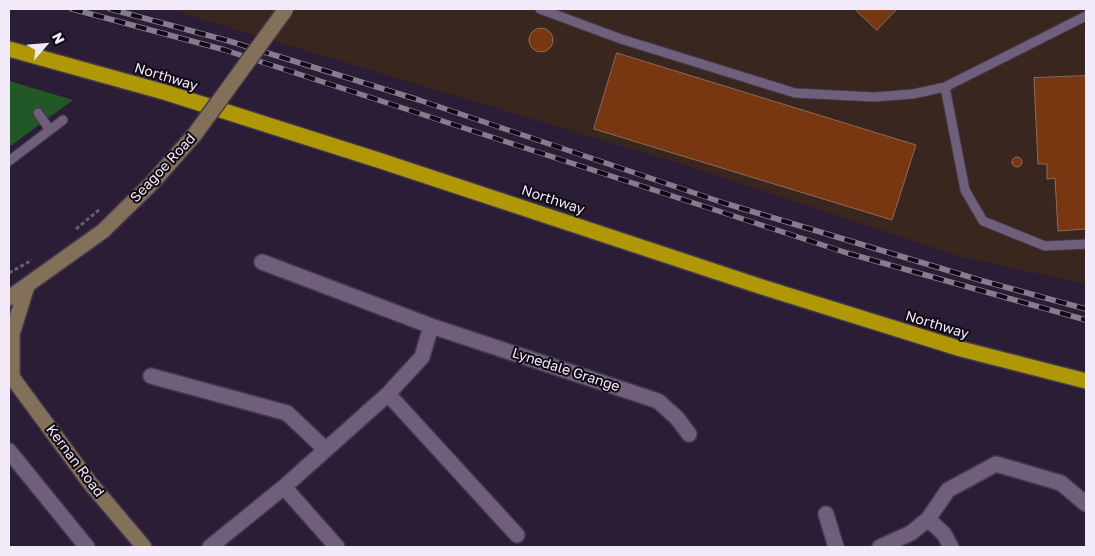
<!DOCTYPE html>
<style>
body{margin:0}
#map{position:relative;width:1095px;height:556px;overflow:hidden;background:#2a1d35;font-family:"Golos Text",sans-serif}
canvas{display:block}
.frame{position:absolute;inset:0;border:10px solid #f2e9f9;pointer-events:none}
.north{position:absolute;left:20px;top:20px;width:50px;height:50px;-webkit-text-stroke:4px #100a14;paint-order:stroke;rotate:63deg;font-size:14px;font-weight:700;line-height:20px;text-align:center;color:#f2e9f9}
.north::after{content:'';display:block;margin:auto;width:18px;height:22px;background:#f2e9f9;clip-path:polygon(50% 0,100% 100%,50% 72%,0 100%)}
</style>
<div id="map">
<canvas width="1095" height="556"></canvas>
<div class="frame"></div>
<div class="north">N</div>
</div>
<script>
const g = document.querySelector('canvas').getContext('2d');
g.lineJoin = 'round';
function paint(path, color) { g.fillStyle = color; g.fill(path, 'evenodd'); }
function trace(path, color, width, dash) { g.strokeStyle = color; g.lineWidth = width; g.lineCap = dash ? 'butt' : 'round'; g.setLineDash(dash || []); g.stroke(path); }
function write(font, color, halo, rows, align = 'center') {
  g.font = font + ' "Golos Text",sans-serif'; g.lineWidth = 4; g.setLineDash([]); g.textBaseline = 'middle'; g.strokeStyle = halo; g.fillStyle = color; for (const [text, x, y, turn = 0] of rows) {
    g.save(); g.translate(x, y); g.rotate((+turn || 0) * Math.PI / 180); g.textAlign = isNaN(turn) ? turn : align; if (halo) g.strokeText(text, 0, 0); g.fillText(text, 0, 0); g.restore();
  }
}
paint(new Path2D(`
 M168 9H1086V284L961 257 691 167Z`), '#38261f');
paint(new Path2D(`
 M9 81 73 100 9 147Z`), '#225828');
const building = new Path2D(`
 M855 9H897L877 30Z
 M529 40a12 12 0 1 1 24 0a12 12 0 1 1-24 0Z
 M617 53 916 145 892 220 594 129Z
 M1086 76V229L1058 231 1055 178 1047 179V164H1038L1034 78Z
 M1012 162a5 5 0 1 1 10 0a5 5 0 1 1-10 0Z`);
paint(building, '#783711');
trace(building, '#8b6c5c', 1);
const lane = new Path2D(`
 M540 9 621 39 795 93 874 97 913 94 945 87 1086 16
 M945 87 965 190 983 221 1045 246 1086 244
 M38 113 50 130
 M9 161 63 120`);
const street = new Path2D(`
 M262 262 431 326 658 401 677 418 689 434
 M151 376 287 413 325 449
 M388 394 517 535
 M9 451 87 547
 M284 487 337 547
 M826 514 836 547
 M928 519 944 534 951 547
 M210 547 284 487 388 394 422 357 431 326
 M880 547 911 533 928 519 948 490 996 464 1061 483 1086 504`);
const secondary = new Path2D(`
 M9 298 103 231 152 183 195 134
 M9 373 90 483 144 547
 M12 378V334L27 286`);
const highway = new Path2D(`
 M9 49 164 92 378 160 762 287 961 349 1086 381`);
trace(lane, '#44384d', 11);
trace(street, '#44384d', 18);
trace(secondary, '#44384d', 18);
trace(highway, '#44384d', 18);
trace(new Path2D(`
 M76 229 100 209
 M9 273 32 260`), '#685c71', 3, [4, 2.5]);
trace(lane, '#6f5f7b', 9);
trace(street, '#6f5f7b', 15);
trace(secondary, '#827058', 15);
trace(highway, '#af9705', 15);
const rail = new Path2D(`
 M72 9 225 50 847 253 1086 320
 M110 9 229 41 419 100 724 203 983 281 1086 309`);
trace(rail, '#877b90', 5.5);
trace(rail, '#100a14', 4, [11]);
const secondaryBridge = new Path2D(`
 M195 134 286 9`);
trace(secondaryBridge, '#44384d', 18, []);
trace(secondaryBridge, '#827058', 15);
write('14px', '#f2e9f9', '#100a14', [
 ["Northway",166,77,17],
 ["Seagoe Road",163,168,-47],
 ["Northway",553,200,18],
 ["Northway",937,325,17],
 ["Lynedale Grange",566,370,18],
 ["Kernan Road",75,461,53]
]);
</script>
